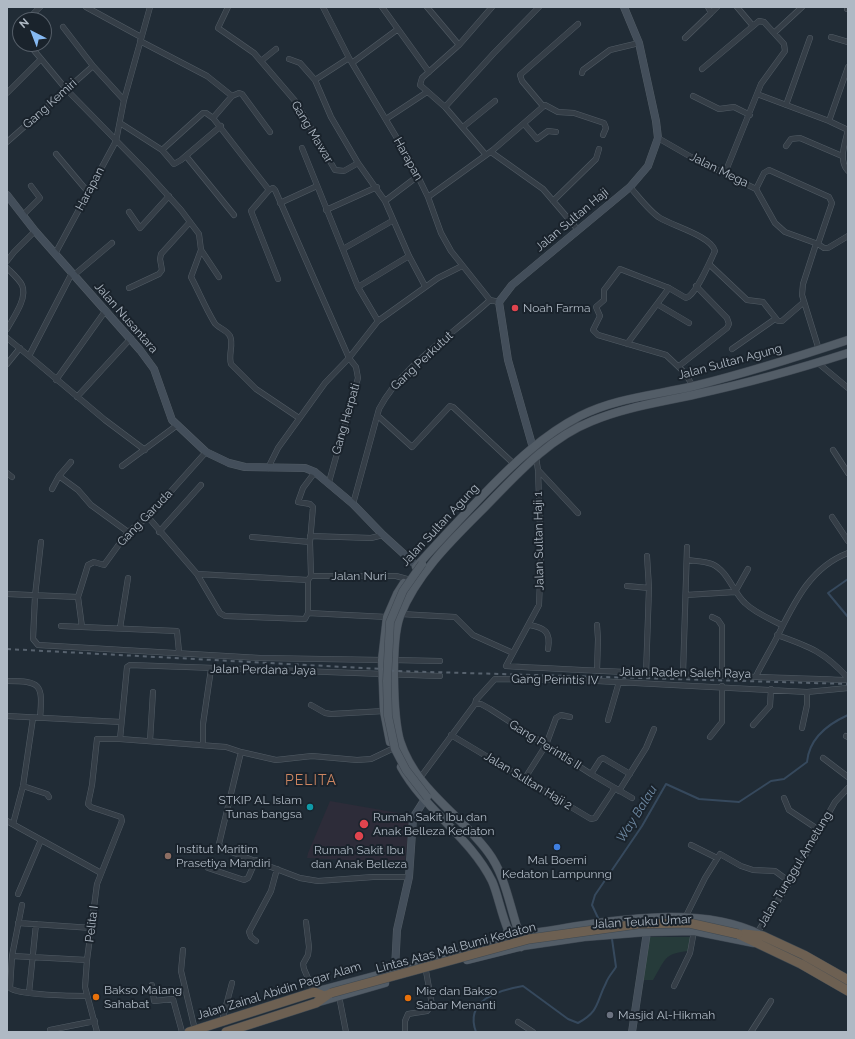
<!DOCTYPE html>
<style>
body{margin:0}
#map{position:relative;width:855px;height:1039px;overflow:hidden;background:#212c36;font-family:Raleway,sans-serif}
canvas{display:block}
.frame{position:absolute;inset:0;border:8px solid #afb9c4;pointer-events:none}
.north{position:absolute;left:12px;top:12px;width:40px;height:40px;box-sizing:border-box;background:#1a232c;border:1px solid #565f69;border-radius:50%;rotate:318deg;font-size:11px;font-weight:700;line-height:16px;text-align:center;color:#afb9c4}
.north::after{content:'';display:block;margin:auto;width:14px;height:18px;background:#86b9f2;clip-path:polygon(50% 0,100% 100%,50% 72%,0 100%)}
</style>
<div id="map">
<canvas width="855" height="1039"></canvas>
<div class="frame"></div>
<div class="north">N</div>
</div>
<script>
const g = document.querySelector('canvas').getContext('2d');
g.lineJoin = 'round';
function paint(path, color) { g.fillStyle = color; g.fill(path, 'evenodd'); }
function trace(path, color, width, dash) { g.strokeStyle = color; g.lineWidth = width; g.lineCap = dash ? 'butt' : 'round'; g.setLineDash(dash || []); g.stroke(path); }
function write(font, color, halo, rows, align = 'center') {
  g.font = font + ' Raleway,sans-serif'; g.lineWidth = 4; g.setLineDash([]); g.textBaseline = 'middle'; g.strokeStyle = halo; g.fillStyle = color; for (const [text, x, y, turn = 0] of rows) {
    g.save(); g.translate(x, y); g.rotate((+turn || 0) * Math.PI / 180); g.textAlign = isNaN(turn) ? turn : align; if (halo) g.strokeText(text, 0, 0); g.fillText(text, 0, 0); g.restore();
  }
}
paint(new Path2D(`
 M330 801 410 815 405 863 307 858 308 853Z`), '#2d2c39');
paint(new Path2D(`
 M647 937H692L688 951C663 954 666 959 653 980H640Z`), '#263b3a');
trace(new Path2D(`
 M848 579 828 593 848 617
 M599 920 592 905 595 895 642 826 666 784 699 799 739 802 771 781 784 779 807 762C809 739 828 724 848 715
 M476 1032C464 1000 499 990 523 986L568 1019 578 1023C600 1011 596 1002 606 983 608 977 613 972 616 967L612 939`), '#36495d', 2);
const street = new Path2D(`
 M86 7 141 37
 M228 7 218 28 254 53 296 102 335 170 344 171 358 163
 M323 7 349 58 410 160 428 197 441 233 451 251 490 300 499 302
 M382 7 429 72
 M427 7 459 45 422 78 420 85 445 107 486 155
 M737 7 753 26
 M847 9H848
 M34 13 40 7
 M711 13 717 7
 M63 27 93 66 124 100
 M774 33 802 7
 M831 37 848 42
 M685 38 711 13 708 7
 M140 41 207 76 232 96 213 118
 M459 45 492 7
 M32 48 66 89 145 170 181 210 199 234 201 250 219 277
 M349 58 315 80 331 117 358 163 385 201 409 256 425 286
 M289 59 300 63 315 80
 M261 61 276 49
 M352 63 398 29
 M702 69 759 21 764 22 784 44 785 51 761 84 725 173
 M582 73 583 70 610 50 639 43
 M7 93 41 59
 M757 94 829 121 848 130
 M232 96 239 93 242 94 270 132
 M693 96 719 109 734 107 750 115
 M786 105 810 38
 M543 106 522 81 520 75 578 24
 M445 107 494 53 539 7
 M386 119 427 92
 M829 121 848 67
 M120 123 162 150 174 164 181 160 221 126
 M524 124 537 139 548 131 556 132
 M463 127 495 101
 M848 130C845 143 838 161 848 171
 M658 138 691 157 756 189 775 223 785 232 818 244 824 248H828L848 236
 M7 142 93 66
 M786 146 791 139 800 138 842 156
 M302 148 358 287 378 321
 M162 150 203 113H206L213 118 269 190 251 211 278 279
 M491 152 543 189 578 230
 M56 154 88 192
 M186 156 234 215
 M630 187C638 196 650 212 660 218 673 226 711 236 715 251 710 261 696 295 686 298L669 288 620 269 604 290V300L596 307 600 316 593 330 598 335 666 355 684 372 693 386
 M756 189 764 173 769 170 829 197 832 203 818 244
 M269 190 273 188 275 190 349 358 356 367 358 378 329 482
 M428 197 493 150 545 105 558 112 574 113 604 123 606 128 603 135
 M385 201 418 176
 M553 201 596 159 599 149
 M280 203 317 186
 M326 210 377 187
 M129 212 140 228 169 196
 M23 215 40 198 31 186
 M816 244 803 284 802 295 819 350
 M343 249 392 221
 M201 250 191 277C199 292 205 307 214 322 217 328 226 329 230 336 234 345 228 354 231 364L256 389 299 418
 M55 254 116 141 124 100 150 7
 M7 261 14 252 35 231
 M709 264 747 300 763 302 778 321H782L804 302
 M7 268C12 273 19 279 22 285 28 298 13 318 7 329
 M72 273 29 356 105 420 145 450
 M74 275 112 243
 M358 287 409 256
 M129 288 159 274 162 270 160 259 161 254 190 222
 M657 304 689 323
 M7 338 29 356
 M627 344 669 288
 M732 349 775 319
 M818 363 848 388
 M7 364 20 348
 M679 366 727 328 729 324 727 318 696 286
 M56 380 106 310
 M77 397 131 338
 M378 416 412 447 450 406 453 407 514 464
 M833 450 848 473
 M536 457 538 470 541 556 539 605 506 666C620 673 734 676 848 680
 M122 466 176 426
 M268 468 278 448 325 383 349 358 378 321 438 278 462 266
 M538 470 578 513
 M7 473 12 477
 M59 476 78 490 91 505 128 532
 M52 489 59 476 71 462
 M353 504 379 409C401 366 455 333 490 300
 M148 517 197 574 220 613 225 616 305 619 308 613V580L311 576 310 542 313 507 310 504 298 502 303 488 315 472
 M832 517 848 541
 M159 532 201 485
 M310 536 371 538 383 535
 M252 537 310 542
 M41 542 35 596 33 639 38 645 260 658 383 660
 M687 560C695 561 705 561 712 564 728 571 733 592 745 603 755 613 770 619 782 625
 M197 574 308 580
 M311 576H396L407 579
 M627 586 649 588
 M7 594 78 597
 M686 595 735 592 748 569
 M308 613 387 617
 M401 614 455 617 473 635 513 653
 M712 617 718 620 722 626V675
 M530 625C545 628 551 632 548 649
 M61 626 82 627
 M120 628 128 578
 M777 635C811 647 824 652 848 678
 M179 652 177 631 82 627 78 597 88 565 94 562 104 565 128 532 148 517 206 452
 M393 660 440 661
 M597 671 598 639 597 625
 M646 674 649 588 647 556
 M683 674 687 547
 M756 676C763 662 771 649 778 635 795 601 811 567 848 553
 M7 681C41 681 43 684 40 718
 M475 704H481L490 709 591 774 632 798
 M311 705 325 713 331 714 384 711
 M7 716 121 722
 M608 720 619 682
 M753 725 770 706 771 689
 M802 728 807 705V692
 M451 735 591 819 595 818 615 788
 M846 736 848 737
 M710 737 722 722V686
 M120 739 127 667 130 665 440 676
 M150 741 153 692
 M203 745V724L211 669
 M241 752 276 760 312 756 357 760 371 759 392 749
 M823 758 848 777
 M591 774 600 760 603 758 630 774
 M420 778 475 704 476 700 495 679 578 680 807 692 848 688
 M525 778 546 745 556 718 561 715 570 717
 M23 786 47 794 49 797
 M619 791 646 748 654 729
 M784 798 789 810 819 830
 M7 821 101 873
 M13 824 23 786 33 718
 M691 845 717 858
 M208 868 244 880 248 878 256 860
 M18 894 41 840
 M22 905 12 956 10 988C18 995 73 996 87 996
 M685 918 705 878 720 854 741 866 753 870 775 871 790 882
 M306 922 309 947 308 955 303 964 304 969 314 992
 M18 923 92 928
 M757 933 790 882 835 802 848 788
 M256 941 251 937 249 932 271 891 277 869
 M183 950 181 971 195 1030
 M12 956 87 960
 M152 985 154 1001 173 999 182 1032
 M674 986 690 953 694 931
 M29 993 36 924
 M339 996 346 1032
 M222 1021 232 983
 M518 1022 533 1032
 M50 1030 95 1021
 M97 1032 85 987 87 960 97 884 122 821 121 817 91 807 88 804 92 785 97 739H120L226 747 241 752 219 844 221 848 300 878 318 881 373 877H409
 M405 1032V1021L408 1014 427 1011 432 1005 426 971
 M751 1032 771 1001`);
const secondary = new Path2D(`
 M7 195 35 231 140 350 154 369 172 420 206 452 229 463 245 467 305 468 315 472 353 504 383 535 417 566
 M533 448 508 360 499 302 512 285 630 187 648 166 658 138 656 121 639 43 624 7
 M395 969 397 930 409 877 413 818 425 799
 M632 1032 647 932`);
const primary = new Path2D(`
 M416 567C438 542 461 518 484 494 513 464 543 435 580 416 615 398 656 395 694 386 746 373 797 357 848 340
 M390 742 384 711 382 660 387 617 397 594 404 583
 M401 767C425 810 470 837 492 881 500 898 505 939 521 947
 M761 935C693 901 598 924 526 934L521 933 517 927C509 902 504 873 488 852 459 813 416 790 400 741 393 716 391 640 400 616 417 573 453 539 485 507 517 474 549 438 592 421 625 407 662 402 697 394 748 383 798 369 848 353
 M467 960 523 946 584 937 647 932 694 931 754 943
 M314 992 498 943 506 938 508 929
 M319 1002 385 983`);
const highway = new Path2D(`
 M738 934 801 964 848 991
 M744 934 763 936 804 955 848 980
 M189 1032 314 992 324 996
 M226 1032 316 1003 327 995`);
trace(street, '#525c65', 6);
trace(secondary, '#525c65', 8);
trace(primary, '#3e4751', 9);
trace(highway, '#3f4952', 10);
trace(street, '#353e47', 5);
trace(secondary, '#434e5a', 7);
trace(primary, '#535d67', 8);
trace(highway, '#6d6052', 9);
trace(new Path2D(`
 M7 649 382 669 395 671 848 684`), '#57626e', 2, [4, 4]);
const primaryBridge = new Path2D(`
 M422 564 403 591 390 622 387 681 388 716 395 749 406 770 427 797`);
const highwayBridge = new Path2D(`
 M331 993 529 939 638 924 689 923 738 934`);
trace(primaryBridge, '#3e4751', 9, []);
trace(highwayBridge, '#3f4952', 10, []);
trace(primaryBridge, '#535d67', 8);
trace(highwayBridge, '#6d6052', 9);
for (const [x, y, r, color] of [
 [515,308,4,"#e0444e"],
 [310,807,4,"#0f9aa8"],
 [364,824,5,"#e0444e"],
 [359,836,5,"#e0444e"],
 [557,847,4,"#3f7fe0"],
 [168,856,4,"#8d6e63"],
 [96,997,4,"#e8710a"],
 [408,998,4,"#e8710a"],
 [610,1015,4,"#6b7280"]
]) { const dot = new Path2D(); dot.arc(x, y, r, 0, 2 * Math.PI); g.fillStyle = color; g.fill(dot); trace(dot, '#1a232c', 1.5); }
write('12px', '#afb9c4', '#1a232c', [
 ["Gang Kemiri",50,104,-42],
 ["Gang Mawar",312,132,59],
 ["Harapan",408,159,61],
 ["Jalan Mega",719,170,26],
 ["Harapan",90,189,-62],
 ["Jalan Sultan Haji",572,220,-40],
 ["Jalan Nusantara",126,318,49],
 ["Gang Perkutut",422,361,-43],
 ["Jalan Sultan Agung",730,362,-15],
 ["Gang Herpati",346,419,-74],
 ["Gang Garuda",145,518,-46],
 ["Jalan Sultan Agung",440,525,-47],
 ["Jalan Sultan Haji 1",539,541,-91],
 ["Jalan Nuri",359,576],
 ["Jalan Perdana Jaya",263,670,1],
 ["Jalan Raden Saleh Raya",685,673,1],
 ["Gang Perintis IV",555,680,1],
 ["Gang Perintis II",545,745,32],
 ["Jalan Sultan Haji 2",528,781,31],
 ["Jalan Tunggul Ametung",795,869,-59],
 ["Jalan Teuku Umar",642,922,-3],
 ["Pelita I",92,924,-83],
 ["Lintas Atas Mal Bumi Kedaton",456,948,-15],
 ["Jalan Zainal Abidin Pagar Alam",279,991,-17]
]);
write('12px', '#afb9c4', '#1a232c', [
 ["Noah Farma",523,308],
 ["STKIP AL Islam",302,800,"right"],
 ["Tunas bangsa",302,814,"right"],
 ["Rumah Sakit Ibu dan",373,817],
 ["Anak Belleza Kedaton",373,831],
 ["Institut Maritim",176,849],
 ["Prasetiya Mandiri",176,863],
 ["Rumah Sakit Ibu",359,850,"center"],
 ["dan Anak Belleza",359,864,"center"],
 ["Mal Boemi",557,860,"center"],
 ["Kedaton Lampunng",557,874,"center"],
 ["Bakso Malang",104,990],
 ["Sahabat",104,1004],
 ["Mie dan Bakso",416,991],
 ["Sabar Menanti",416,1005],
 ["Masjid Al-Hikmah",618,1015]
], 'left');
write('italic 13px', '#718ca6', '#1a232c', [
 ["Way Balau",637,814,-58]
]);
g.letterSpacing = '1px';
write('14px', '#cd8661', '#1a232c', [
 ["PELITA",311,781]
]);
g.letterSpacing = '0px';
</script>
